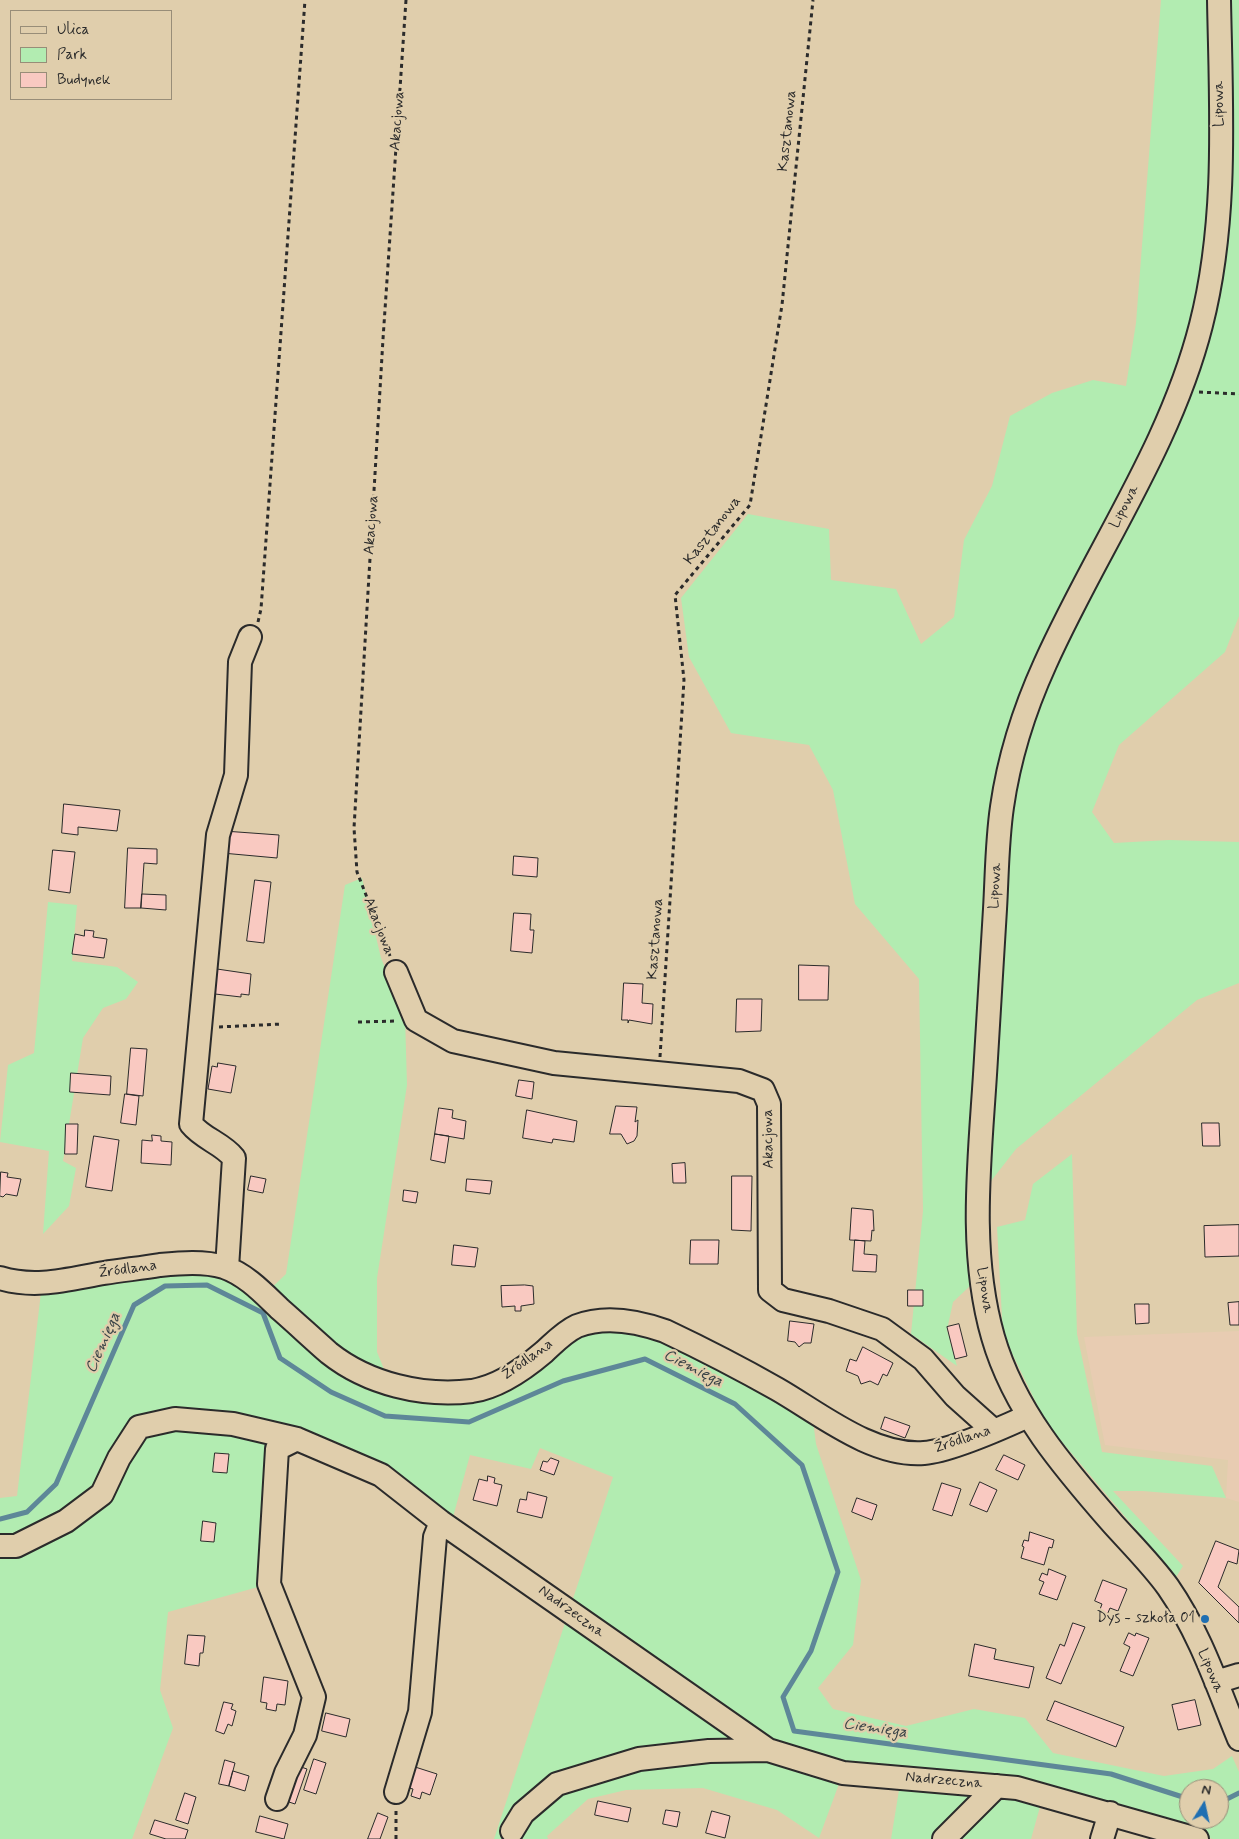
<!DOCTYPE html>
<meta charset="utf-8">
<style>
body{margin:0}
#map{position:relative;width:1239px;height:1839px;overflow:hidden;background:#e0ceac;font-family:Mynerve,sans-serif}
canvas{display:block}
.legend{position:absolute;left:10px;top:10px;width:162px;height:90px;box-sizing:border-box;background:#e0ceac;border:1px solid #988d78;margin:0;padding:6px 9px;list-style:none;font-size:15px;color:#2b2b2b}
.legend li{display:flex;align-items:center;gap:10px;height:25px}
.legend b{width:25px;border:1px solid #988d78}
.north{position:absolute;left:1179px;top:1779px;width:50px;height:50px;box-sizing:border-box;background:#e0ceac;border:1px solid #988d78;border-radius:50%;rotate:10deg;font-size:14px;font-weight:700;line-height:20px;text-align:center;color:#2b2b2b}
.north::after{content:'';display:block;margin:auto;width:18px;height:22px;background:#1f6fb2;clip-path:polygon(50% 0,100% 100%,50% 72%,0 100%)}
</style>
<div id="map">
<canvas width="1239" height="1839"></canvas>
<ul class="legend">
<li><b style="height:6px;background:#e0ceac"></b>Ulica</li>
<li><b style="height:14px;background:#b2ecb1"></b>Park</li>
<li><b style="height:14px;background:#f9c9c1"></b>Budynek</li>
</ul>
<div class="north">N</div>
</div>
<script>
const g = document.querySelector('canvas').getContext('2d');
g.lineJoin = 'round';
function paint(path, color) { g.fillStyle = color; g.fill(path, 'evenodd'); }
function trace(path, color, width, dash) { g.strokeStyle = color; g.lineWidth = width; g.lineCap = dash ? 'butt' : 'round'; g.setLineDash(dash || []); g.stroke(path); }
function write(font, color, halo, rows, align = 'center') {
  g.font = font + ' Mynerve,sans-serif'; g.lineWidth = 4.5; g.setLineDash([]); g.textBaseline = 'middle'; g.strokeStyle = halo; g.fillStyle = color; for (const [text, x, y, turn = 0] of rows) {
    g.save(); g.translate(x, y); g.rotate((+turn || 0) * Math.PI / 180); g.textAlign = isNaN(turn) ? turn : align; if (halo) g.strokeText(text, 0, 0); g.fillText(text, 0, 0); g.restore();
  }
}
paint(new Path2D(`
 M1239 1331V1502L1226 1498 1228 1460 1105 1445 1084 1337Z`), '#e8ccb2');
paint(new Path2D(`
 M1161 0H1239V616L1225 652 1119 745 1092 812 1114 843 1169 840 1239 842V983L1197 1000 1016 1149 970 1208 971 1285 953 1302 947 1330 957 1366 911 1334 923 1211 919 979 855 904 833 790 809 745 731 733 689 657 681 598 748 514 829 529 831 580 896 589 921 644 954 617 964 540 992 486 1010 416 1052 393 1093 380 1126 386 1136 323Z
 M362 878 381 958 405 1017 407 1085 377 1278V1352L390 1384 473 1391 568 1331H665L812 1413 816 1444 861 1580 853 1645 818 1688 833 1709 906 1726 974 1709 1025 1718 1053 1753 1164 1776 1213 1769 1232 1756 1239 1772V1839H1213L1043 1796 1031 1839H891L901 1778 843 1773 819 1838 777 1810 703 1788 626 1790 588 1799 547 1836 548 1839H494L613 1477 540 1448 531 1469 470 1455 453 1517 378 1461 296 1439 277 1449 269 1584 168 1612 160 1690 173 1728 132 1839H0V1498L17 1496 42 1284 215 1264 265 1294 286 1274 345 885ZM1189 1789H1219V1819H1189Z
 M48 902 77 905 72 961 117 967 138 982 126 999 103 1008 83 1038 63 1161 76 1168 69 1206 43 1234 49 1151 0 1142 8 1065 34 1053Z
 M1072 1154 1077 1334 1102 1452 1212 1466 1226 1498 1143 1491H1113L1183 1566 1176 1577 1046 1423 1003 1335 997 1227 1025 1220 1033 1184Z`), '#b2ecb1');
trace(new Path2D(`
 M0 1519 27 1512 56 1484 134 1305 165 1286 207 1285 263 1313 280 1358 331 1392 385 1416 469 1422 563 1381 645 1359 735 1404 802 1465 838 1572 811 1651 783 1697 794 1731 1111 1774 1189 1799
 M1219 1803 1239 1793`), '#5e8798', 5);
const building = new Path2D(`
 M64 804 120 810 117 831 78 827V835L62 833Z
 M224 831 279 835 277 858 222 853Z
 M128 848 157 849V864L144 863 141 908H125Z
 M53 850 75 852 70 893 49 890Z
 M514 856 538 858 537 877 513 875Z
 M255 880 271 882 264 943 247 941Z
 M142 894 166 895V910L141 908Z
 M514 913 531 914 530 930H534L532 953 511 951Z
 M85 930 94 931 93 937 107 939 104 958 72 954 75 934 84 936Z
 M799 965 829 966 828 1000H799Z
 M217 969 251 974 249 995 241 994V997L215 994 214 985 216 982Z
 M624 983 643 984 642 1003 653 1004 652 1024 629 1020 628 1023V1020H622Z
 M737 999H762L761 1031 736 1032Z
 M131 1048 147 1049 143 1096 127 1094Z
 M218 1063 236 1066 231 1093 208 1089 212 1066 217 1067Z
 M71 1073 111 1076 110 1095 70 1092Z
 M519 1080 534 1082 532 1099 516 1096Z
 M125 1094 139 1096 136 1125 121 1123Z
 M616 1106 637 1107 635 1122 638 1120 637 1136 634 1141 627 1144 621 1134H610Z
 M439 1108 453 1110 452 1118 466 1121 464 1139 435 1134Z
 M527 1110 577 1121 574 1142 553 1139 552 1143 523 1138Z
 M1202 1123H1219L1220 1146H1203Z
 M66 1124H78L77 1154H65Z
 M435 1134 449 1136 445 1163 431 1160Z
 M152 1135 161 1136V1141L172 1142 171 1165 141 1163 142 1140 152 1141Z
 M94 1136 119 1140 112 1191 86 1187Z
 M685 1163 686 1183H673L672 1164Z
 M1 1172 8 1173 7 1177 21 1179 17 1196 6 1194 3 1197 0 1196Z
 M251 1176 266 1179 263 1193 248 1190Z
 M732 1176H752L751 1231 732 1230Z
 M467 1179 492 1181 490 1194 466 1191Z
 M404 1190 418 1192 416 1203 403 1201Z
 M852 1208 873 1210 874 1231 872 1230 871 1241 850 1240Z
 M1239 1225V1256L1205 1257 1204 1226Z
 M691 1240H719L718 1264H690Z
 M855 1240 865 1241 864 1254 877 1255 876 1272 853 1271Z
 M454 1245 478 1248 475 1267 452 1265Z
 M525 1285 533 1286 534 1304 521 1306V1311H515V1306L502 1307 501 1286Z
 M908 1290H923V1306H908Z
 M1239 1302V1325H1230L1228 1303Z
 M1135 1304H1149V1323L1136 1324Z
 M790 1321 814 1324 811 1343H804L799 1347 795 1342 788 1341Z
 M959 1324 967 1356 955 1359 947 1327Z
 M863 1347 893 1363 887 1376 883 1374 878 1385 870 1381 861 1384 858 1376 846 1371 850 1359 856 1361Z
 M885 1417 910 1426 905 1438 881 1429Z
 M215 1453 229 1454 227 1473 213 1472Z
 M1004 1455 1025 1465 1018 1480 996 1470Z
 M551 1458 559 1461 554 1475 540 1470 543 1461 547 1462Z
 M488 1476 495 1478 494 1483 502 1485 497 1506 473 1500 479 1479 487 1481Z
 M980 1482 997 1490 987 1512 970 1505Z
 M942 1483 961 1489 952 1516 933 1510Z
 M528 1492 547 1497 542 1518 517 1512 520 1499 526 1500Z
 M857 1498 877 1505 872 1520 852 1512Z
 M203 1521 216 1523 214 1542 201 1541Z
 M1030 1532 1054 1540 1052 1548 1049 1547 1044 1565 1021 1558 1024 1547 1022 1546 1024 1540 1028 1541Z
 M1216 1541 1239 1550 1237 1564 1228 1561 1218 1587 1239 1607V1623L1199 1583Z
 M1049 1569 1066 1576 1057 1600 1039 1594 1044 1582 1039 1580 1042 1573 1047 1575Z
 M1103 1580 1127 1589 1118 1611 1110 1608 1107 1615 1099 1612 1102 1604 1095 1601Z
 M1073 1623 1085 1627 1061 1684 1046 1678 1060 1644 1064 1646Z
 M1129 1633 1135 1636 1136 1633 1149 1638 1133 1676 1120 1671 1130 1647 1124 1644Z
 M188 1635 205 1636 203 1653H200L199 1666 185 1664Z
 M975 1644 996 1649 994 1659 1034 1667 1029 1688 969 1676Z
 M264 1677 288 1681 285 1705 277 1704 276 1711 266 1709 267 1703 261 1702Z
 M1195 1700 1201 1725 1178 1730 1172 1705Z
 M1055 1701 1124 1727 1116 1747 1047 1720Z
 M224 1702 233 1704 231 1709 236 1711 232 1726 228 1724 224 1734 216 1731Z
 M326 1713 350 1719 346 1737 322 1731Z
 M314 1759 326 1763 316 1794 304 1790Z
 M225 1760 235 1763 229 1786 219 1784Z
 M295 1765 307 1769 295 1804 283 1800Z
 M412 1766 437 1774 430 1795 422 1792 420 1799 411 1796 413 1789 405 1787Z
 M233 1771 249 1776 245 1791 229 1786Z
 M185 1793 196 1797 188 1824 176 1820Z
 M598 1801 631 1808 628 1822 595 1815Z
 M666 1810 680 1812 677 1827 663 1824Z
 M712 1811 730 1816 725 1838 706 1833Z
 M378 1813 388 1817 380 1839H368Z
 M260 1816 288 1824 284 1839 256 1832Z
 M155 1820 188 1830 185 1839H166L150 1834Z`);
paint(building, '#f9c9c1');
trace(building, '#2b2b2b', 1);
const minor = new Path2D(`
 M1219 0C1221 108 1228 220 1201 325 1170 447 1096 550 1045 664 1025 708 1009 758 1002 807 997 841 997 875 995 909 992 959 989 1008 986 1058 981 1150 967 1247 993 1337 1014 1410 1064 1468 1113 1524 1132 1545 1152 1565 1168 1587 1200 1633 1218 1688 1239 1739
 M396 972 416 1020 453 1041 554 1063 739 1081 763 1090 769 1104 770 1290 783 1300 829 1311 882 1329 923 1359 955 1396 993 1430
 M227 1268 234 1158C222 1143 203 1139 191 1124L218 835 236 775 240 662 250 637
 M0 1278C36 1289 69 1279 104 1273 123 1270 142 1268 160 1265 181 1263 204 1261 224 1267 247 1275 264 1294 281 1310 297 1324 313 1339 329 1353 368 1384 423 1397 472 1391 498 1387 524 1369 544 1352 554 1343 564 1332 577 1326 605 1315 637 1321 665 1331 703 1349 740 1368 777 1389 819 1413 872 1457 924 1453 950 1451 1004 1427 1028 1416
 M0 1546H16L66 1521 102 1494 119 1458 139 1427 175 1419 233 1424 297 1439 381 1475 441 1522 768 1750 843 1773 1017 1788 1197 1839
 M1216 1682 1239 1675
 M396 1792 420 1712 435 1537 441 1522
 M277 1799 286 1773 305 1735 314 1697 269 1584 277 1449 297 1439
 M512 1831 523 1813 557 1784 639 1759 709 1751 768 1750
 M944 1839 997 1786
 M1102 1839 1110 1813`);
trace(minor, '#2b2b2b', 26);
trace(new Path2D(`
 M1199 392 1239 394
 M258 622 261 609 305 0
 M390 956 357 872 354 828 383 339 406 0
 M358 1022 398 1021
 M219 1027 282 1024
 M660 1057 684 680 675 595 750 505 782 305 813 0
 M396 1839V1810`), '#2b2b2b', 3, [4, 4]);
trace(minor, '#e0ceac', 22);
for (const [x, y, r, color] of [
 [1205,1619,5,"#1f6fb2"]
]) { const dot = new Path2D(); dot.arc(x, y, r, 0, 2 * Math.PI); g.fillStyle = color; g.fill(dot); trace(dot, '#e0ceac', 2); }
write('15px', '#2b2b2b', '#e0ceac', [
 ["Lipowa",1220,104,-90],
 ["Akacjowa",398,121,-86],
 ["Kasztanowa",788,131,-84],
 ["Lipowa",1125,507,-63],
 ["Akacjowa",372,525,-86],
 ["Kasztanowa",713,531,-52],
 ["Lipowa",996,886,-87],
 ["Akacjowa",378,926,68],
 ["Kasztanowa",656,939,-86],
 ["Akacjowa",769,1139,-91],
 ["Źródlana",128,1270,-8],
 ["Lipowa",984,1290,81],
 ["Źródlana",528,1360,-36],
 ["Źródlana",963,1440,-19],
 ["Nadrzeczna",571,1612,36],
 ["Lipowa",1210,1671,67],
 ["Nadrzeczna",944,1781,5]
]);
write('15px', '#2b2b2b', '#e0ceac', [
 ["Dys - szkoła 01",1195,1619]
], 'right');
write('italic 16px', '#384246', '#e0ceac', [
 ["Ciemięga",104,1343,-66],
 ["Ciemięga",693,1369,27],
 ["Ciemięga",875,1729,8]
]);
</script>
